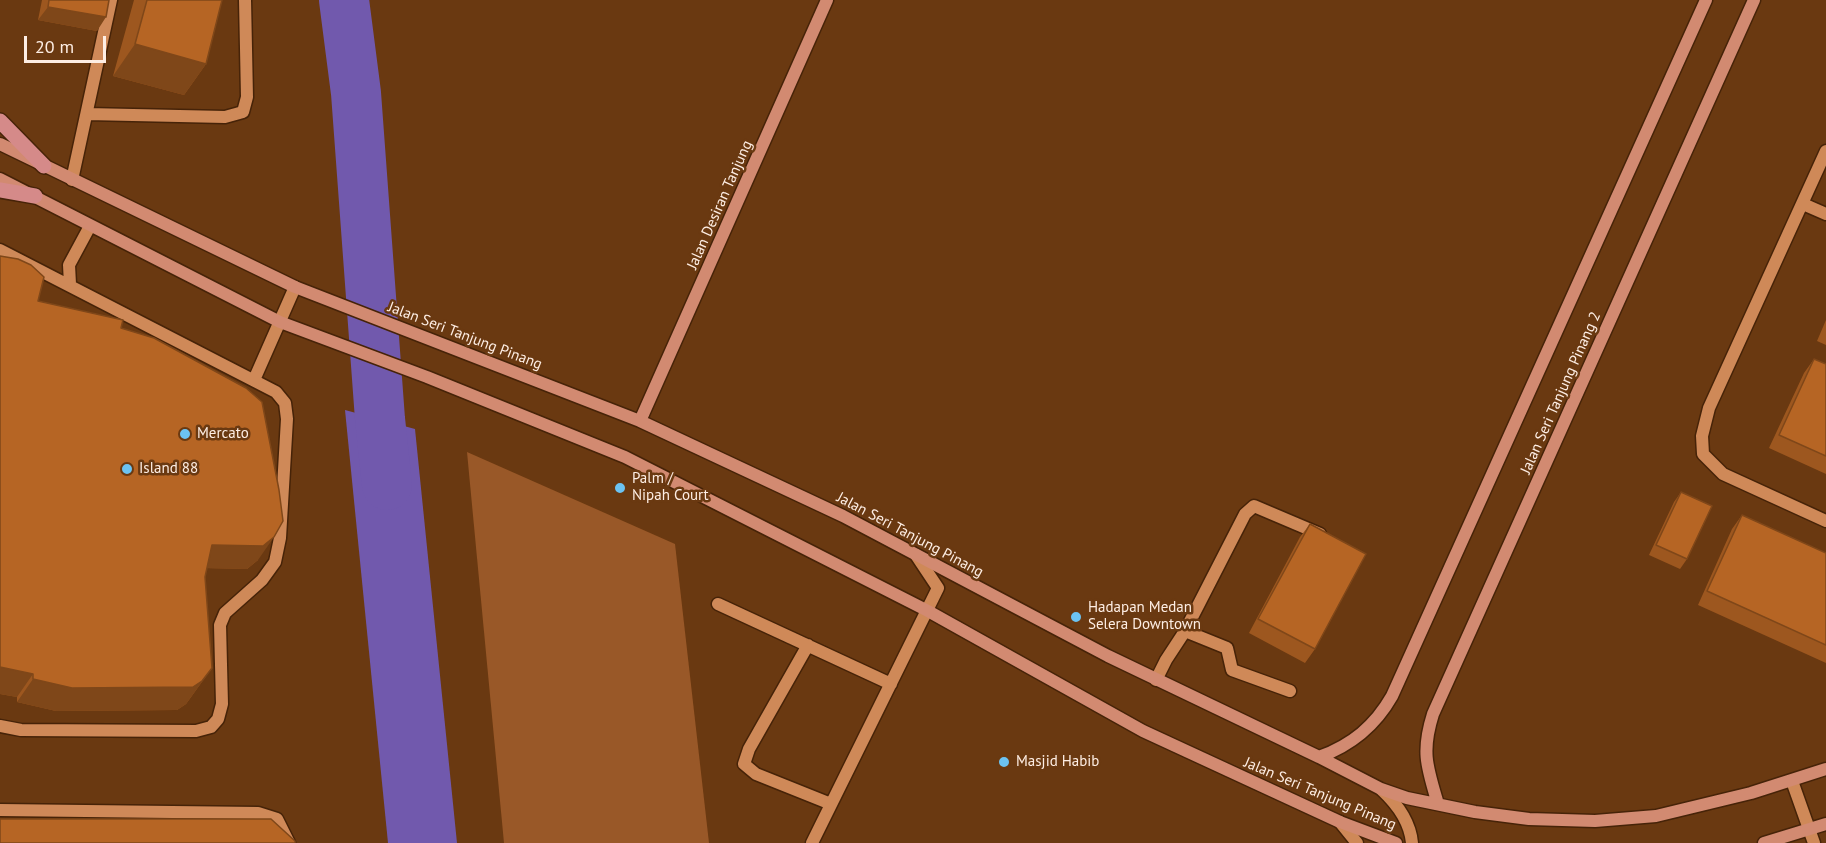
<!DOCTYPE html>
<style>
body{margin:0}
#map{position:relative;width:1826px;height:843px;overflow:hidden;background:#6a3911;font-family:"PT Sans",sans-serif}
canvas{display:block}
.scale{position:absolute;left:24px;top:36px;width:82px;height:27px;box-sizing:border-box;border:3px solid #feeee4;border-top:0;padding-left:8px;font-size:18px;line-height:21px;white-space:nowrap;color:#feeee4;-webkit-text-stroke:4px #6a3911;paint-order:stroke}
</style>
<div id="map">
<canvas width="1826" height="843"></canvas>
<div class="scale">20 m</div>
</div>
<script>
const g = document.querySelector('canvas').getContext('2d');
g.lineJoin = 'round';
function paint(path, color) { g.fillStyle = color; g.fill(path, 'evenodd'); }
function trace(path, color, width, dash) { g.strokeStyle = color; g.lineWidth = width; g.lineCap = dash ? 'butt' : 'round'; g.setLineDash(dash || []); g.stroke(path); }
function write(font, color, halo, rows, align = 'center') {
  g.font = font + ' "PT Sans",sans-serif'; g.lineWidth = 5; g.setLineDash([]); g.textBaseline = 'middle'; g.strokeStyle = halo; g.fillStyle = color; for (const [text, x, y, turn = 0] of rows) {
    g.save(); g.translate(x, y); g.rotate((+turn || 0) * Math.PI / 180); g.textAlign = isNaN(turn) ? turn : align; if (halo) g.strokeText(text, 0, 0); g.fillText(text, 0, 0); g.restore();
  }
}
paint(new Path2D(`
 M467 452 675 544 709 843H504Z`), '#995828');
paint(new Path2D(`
 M345 410 415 429 457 843H388Z`), '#7159ad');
trace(new Path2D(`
 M344 0 356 93 380 419 387 485`), '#7159ad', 50);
const lane = new Path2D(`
 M87 114 225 117 243 112 247 97 245 0
 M72 180 111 0
 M0 250 276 392 285 403 287 419 280 538 275 562 262 580 225 613 220 625 222 704 218 719 211 727 196 731 21 730 0 726
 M70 284 69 265 90 226
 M254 380 295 287
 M718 604 891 684
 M1185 631 1227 648 1232 670 1290 691
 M808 645 749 749 744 764 756 774 831 804
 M1156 680 1166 660 1185 631 1245 514 1254 506 1320 534
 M0 810 258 813 277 819 289 843
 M812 843 938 588 916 555`);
const street = new Path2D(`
 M1826 151 1709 408 1702 436 1703 454 1723 474 1826 521
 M1803 204 1826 214
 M1792 781 1814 843
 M1382 790C1397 804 1410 821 1412 843
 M1340 822 1357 843`);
const secondary = new Path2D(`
 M0 144 295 287 640 421 843 516 1108 656 1319 757 1381 789 1407 798 1475 812 1529 819 1595 821 1656 816 1751 793 1826 769
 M0 179 280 322 427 377 625 457 928 611 1143 731 1340 822 1396 843
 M640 421 827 0
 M1319 757C1352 745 1375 726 1392 696L1706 0
 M1438 804C1427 767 1421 752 1433 714L1754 0
 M1764 843 1826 824`);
const primary = new Path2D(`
 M0 121 44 166
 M0 190 35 196`);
trace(lane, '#462308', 15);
trace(street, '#462308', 15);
trace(secondary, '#462308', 15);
trace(primary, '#462308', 18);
trace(lane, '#cf8958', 12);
trace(street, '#cf8958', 12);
trace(secondary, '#d28a71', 12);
trace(primary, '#d58a89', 15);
paint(new Path2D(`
 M42 0H109L97 31 38 20Z
 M134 0H222L206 64 184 95 113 76Z
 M0 256 38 301 121 328 258 560 247 569 207 568 205 577 212 668 186 704 177 710 56 711 17 702V697L0 694Z
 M1826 320V345L1817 341Z
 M1814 359 1826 364V474L1769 448 1804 373Z
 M1681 492 1687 559 1680 569 1649 555 1674 502Z
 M1742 515 1826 553V663L1698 605 1732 529Z
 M1310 524 1315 649 1305 663 1249 633 1300 537Z`), '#9d571f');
paint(new Path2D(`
 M48 7 106 17 97 31 38 20Z
 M135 44 206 64 184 95 113 76Z
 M274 537 258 560 247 569 196 568 212 545Z
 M0 667 33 674 17 697 0 694Z
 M212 668 186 704 177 710 56 711 17 702 33 679Z`), '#7f4719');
const building = new Path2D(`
 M49 0H109L106 17 48 7Z
 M147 0H222L206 64 135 44Z
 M0 256 18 259 31 265 44 277 38 301 123 320 121 328 154 338 246 388 262 402 279 490 283 521 274 537 263 546 212 545 205 577 212 668 202 681 193 687 72 688 33 679V674L0 667Z
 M1814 359 1826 364V456L1779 435Z
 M1681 492 1712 506 1687 559 1656 545Z
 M1742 515 1826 553V645L1707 591Z
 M1310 524 1366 554 1315 649 1258 619Z
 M0 819H271L295 841V843H0Z`);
paint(building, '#b66524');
trace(building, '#7f4719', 1.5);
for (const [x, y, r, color] of [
 [185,434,6,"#6cc3f2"],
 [127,469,6,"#6cc3f2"],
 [620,488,6,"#6cc3f2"],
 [1076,617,6,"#6cc3f2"],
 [1004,762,6,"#6cc3f2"]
]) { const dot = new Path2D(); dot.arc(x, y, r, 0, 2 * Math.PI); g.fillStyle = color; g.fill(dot); trace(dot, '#6a3911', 2); }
write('15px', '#feeee4', '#6a3911', [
 ["Jalan Desiran Tanjung",720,205,-66],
 ["Jalan Seri Tanjung Pinang",465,336,21],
 ["Jalan Seri Tanjung Pinang 2",1561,393,-66],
 ["Jalan Seri Tanjung Pinang",910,535,28],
 ["Jalan Seri Tanjung Pinang",1320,794,23]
]);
write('15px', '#feeee4', '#6a3911', [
 ["Mercato",197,434],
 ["Island 88",139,469],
 ["Palm /",632,479],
 ["Nipah Court",632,496],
 ["Hadapan Medan",1088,608],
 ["Selera Downtown",1088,625],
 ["Masjid Habib",1016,762]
], 'left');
</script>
